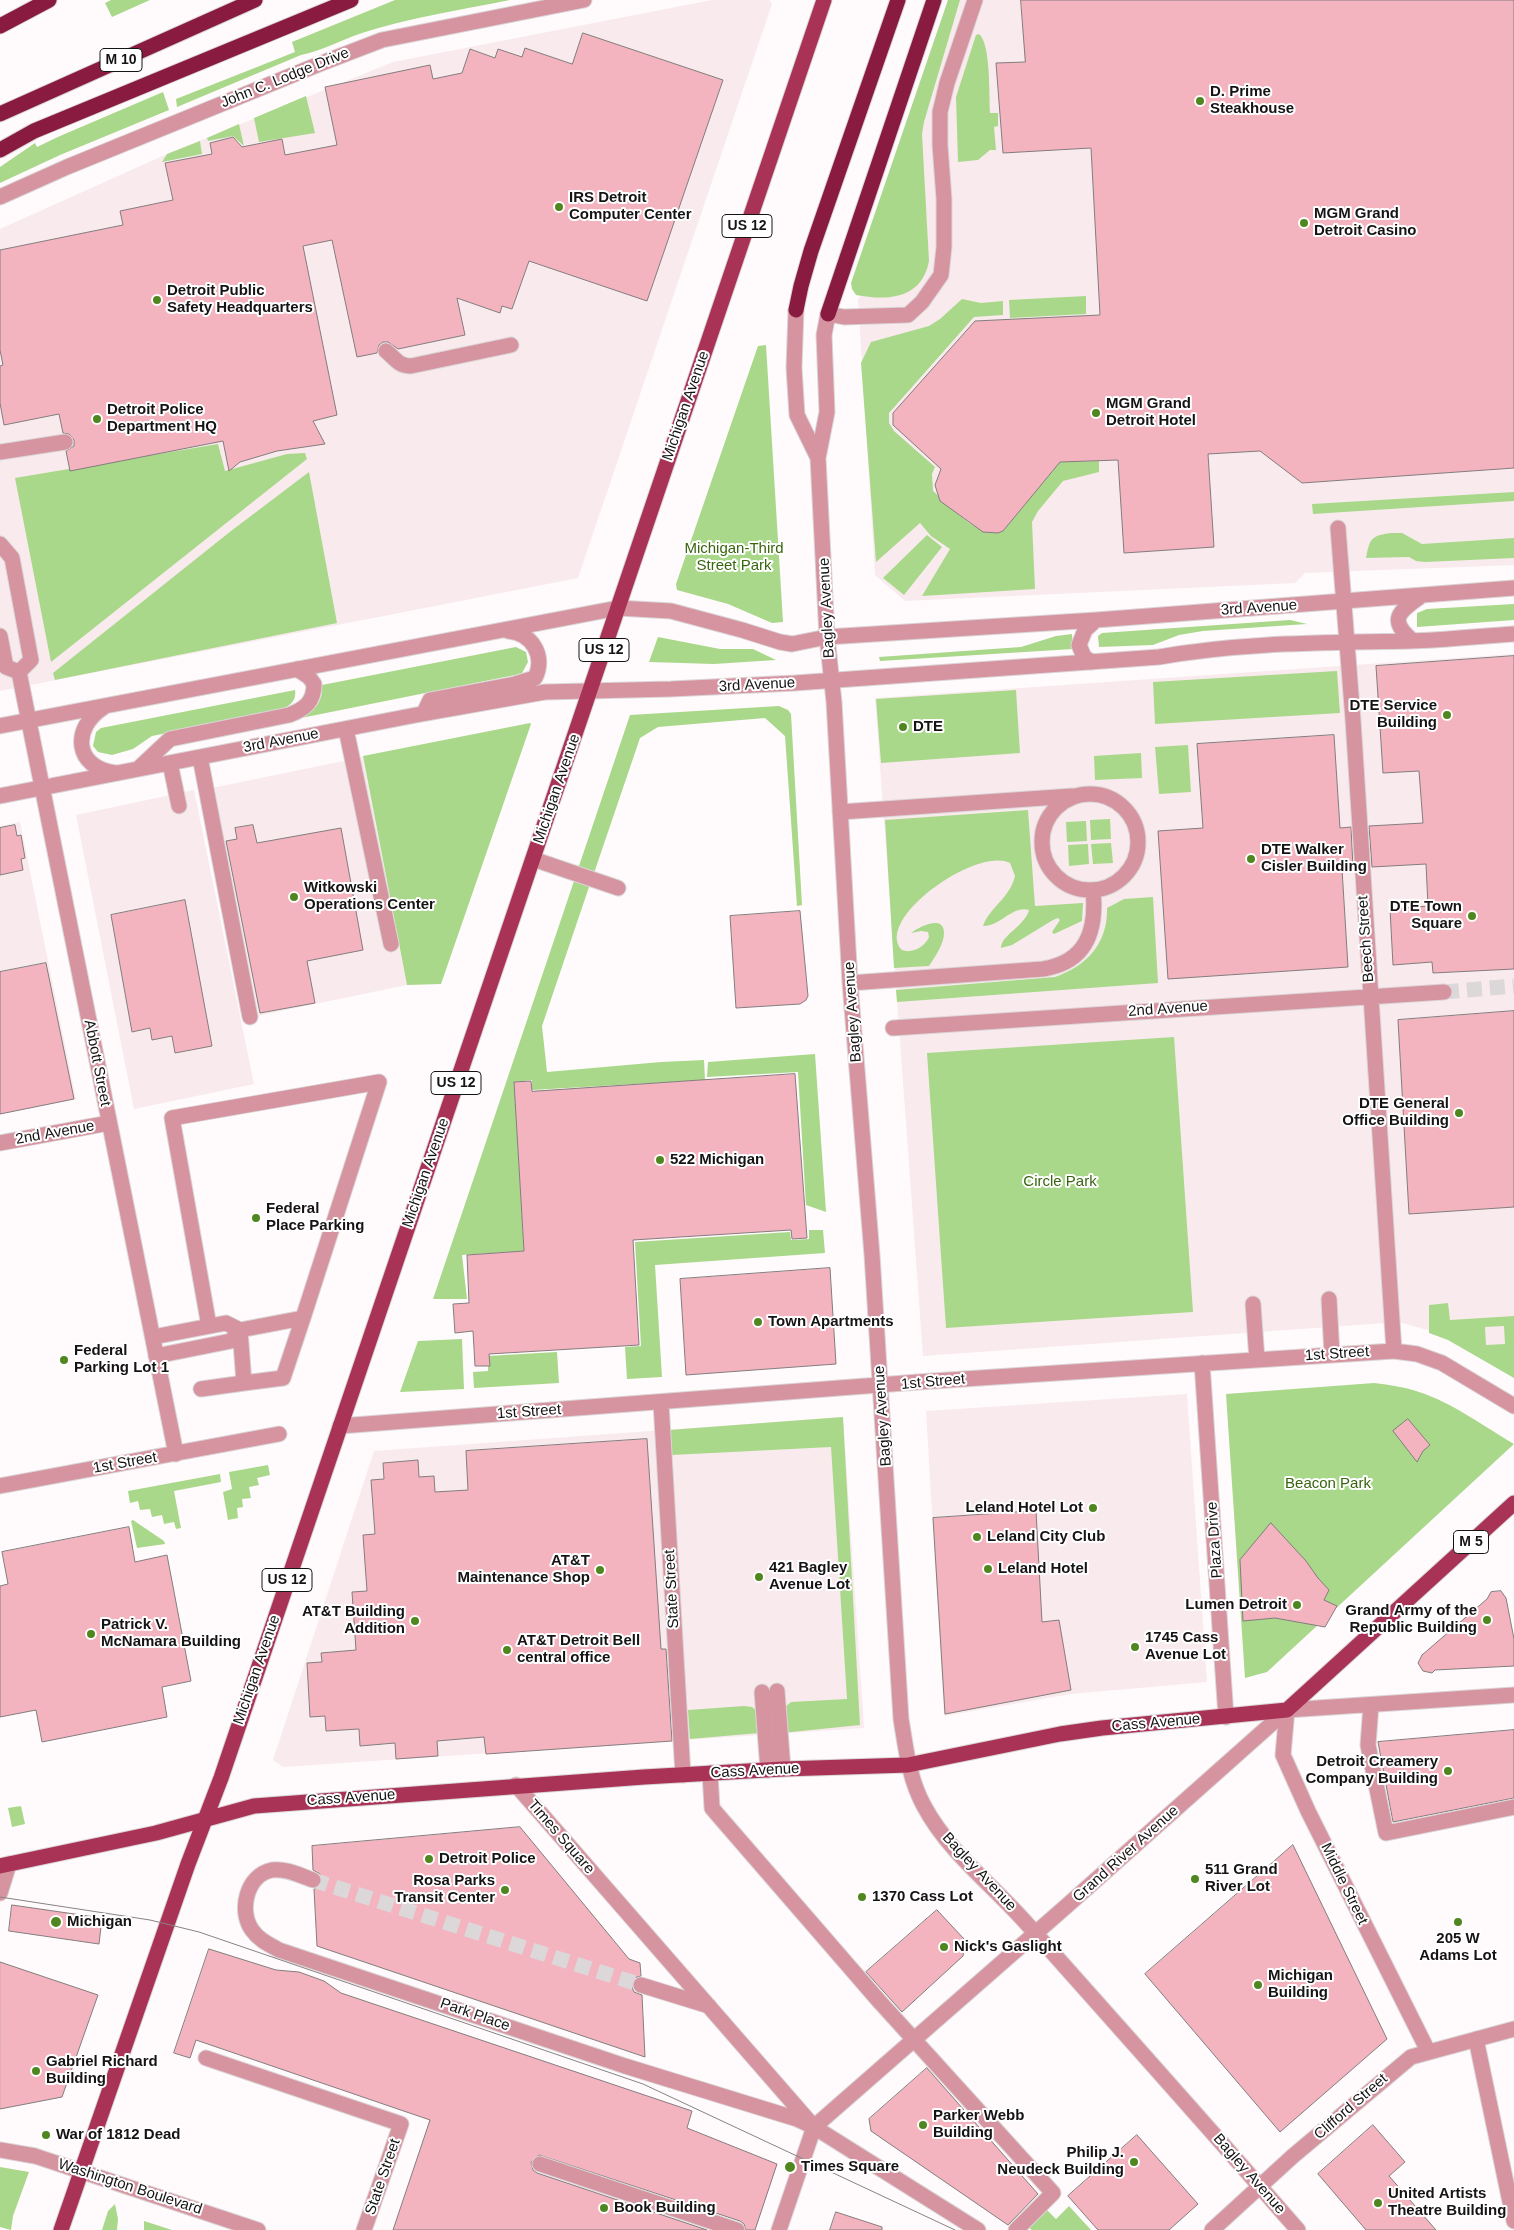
<!DOCTYPE html>
<style>
body{margin:0}
canvas{display:block;background:#fffafb}
</style>
<canvas width="1514" height="2230"></canvas>
<script>
const g = document.querySelector('canvas').getContext('2d');
g.lineJoin = 'round';
function paint(path, color) { g.fillStyle = color; g.fill(path, 'evenodd'); }
function trace(path, color, width, dash) { g.strokeStyle = color; g.lineWidth = width; g.lineCap = dash ? 'butt' : 'round'; g.setLineDash(dash || []); g.stroke(path); }
function write(font, color, halo, rows, align = 'center') {
  g.font = font + ' Helvetica,sans-serif'; g.lineWidth = 4; g.setLineDash([]); g.textBaseline = 'middle'; g.strokeStyle = halo; g.fillStyle = color; for (const [text, x, y, turn = 0] of rows) {
    g.save(); g.translate(x, y); g.rotate((+turn || 0) * Math.PI / 180); g.textAlign = isNaN(turn) ? turn : align; if (halo) g.strokeText(text, 0, 0); g.fillText(text, 0, 0); g.restore();
  }
}
paint(new Path2D(`
 M712 0H769L772 4 578 578 0 691V229L167 154 393 62Z
 M959 0H1514V565L1305 573 1295 583 905 601 875 575 858 299 917 222 921 112Z
 M1514 654V1376L1442 1334 1399 1322 923 1356 875 698Z
 M363 757 407 985 257 1016 212 788Z
 M194 790 254 1084 134 1109 76 815Z
 M20 822 76 1099 0 1114V826Z
 M1187 1394 1207 1682 1071 1694 944 1716 926 1411Z
 M843 1417 864 1728 283 1767 273 1760 374 1451Z`), '#f9ebed');
paint(new Path2D(`
 M111 0H150L112 17 105 3Z
 M395 0H510C460 10 408 18 359 34 339 41 321 51 301 55L177 107 176 99 295 52 292 42Z
 M948 0H960L924 122 922 134 929 261C922 299 888 301 856 295L852 289 851 283Z
 M979 34C991 44 989 96 990 113H998V126L994 127 996 150H990L978 160 958 162 956 97 976 35Z
 M163 92 169 110 60 155 0 183V167L35 143 37 147 60 136Z
 M306 96 315 133 259 142 254 118Z
 M239 124 244 146 233 136 208 141 207 138Z
 M200 141 202 154 162 162 167 154Z
 M1086 296V314L1010 318 1009 300Z
 M962 299 981 303 1003 301V315L974 317 889 413V423L894 431 935 467 932 474 933 491C948 504 981 542 1003 531L1060 462 1099 461V472L1063 481 1038 511 1032 522 1035 589 922 596 950 549 931 536 920 523 876 562 861 363 871 342 929 326 940 319Z
 M766 345 783 622 772 623 728 604 677 590 676 584 758 346Z
 M218 444 225 471 287 454 305 453 307 459 51 662 15 478Z
 M309 472 337 623 55 680 53 673 231 531Z
 M1514 492V501L1313 514 1312 504Z
 M1391 533H1402L1422 544 1514 538V558L1425 562 1416 561 1409 557 1366 558C1370 538 1371 536 1391 533Z
 M927 535 942 547 904 595 883 578Z
 M1514 604V620L1417 627V613L1427 609Z
 M1290 620 1307 624 1203 631 1179 635 1153 645 1099 647 1098 636 1102 633Z
 M1072 634 1073 649 880 661 879 657 1021 647 1056 636Z
 M658 637 720 649H753L776 660 714 664 649 662Z
 M516 647 526 652 528 662 522 673 515 675 301 718C315 710 323 702 322 685Z
 M1337 671 1340 713 1155 724 1153 682Z
 M295 690C297 702 288 707 278 711L152 736 133 749 112 755 98 752 93 746 96 732 101 728Z
 M1016 690 1020 753 881 763 876 699Z
 M779 706 788 710 791 714 802 905 797 906 785 736 765 718 658 727 640 738 594 873 579 866 630 715Z
 M530 723 531 724 441 984 407 985 363 756Z
 M1188 745 1191 792 1159 794 1155 747Z
 M1141 753 1142 778 1095 780 1094 756Z
 M1028 810 1035 906 1083 903 1082 921 1054 934 1052 932 1060 920 1058 918 1053 920 1012 945 1001 948C1001 935 1025 926 1029 910 1013 905 999 927 983 926 989 908 1010 898 1015 876L1010 863C976 846 873 920 902 950 912 954 925 947 929 937L928 932 921 931 911 933C919 927 944 914 944 933 944 944 935 957 929 966L894 968 885 820Z
 M1110 819 1111 839 1091 840 1090 820Z
 M1086 821 1087 841 1067 842 1066 822Z
 M1111 843 1113 863 1093 864 1091 844Z
 M1088 844 1089 864 1069 866 1068 845Z
 M574 881 590 884 542 1026 547 1072 661 1062 704 1060 705 1080 532 1090V1080L514 1082 524 1251 462 1255 467 1299H433Z
 M1153 897 1158 983 897 1002 896 990 1055 977C1087 966 1108 943 1107 908L1124 899Z
 M1174 1037 1193 1312 946 1328 927 1053Z
 M815 1054 826 1212 806 1205 798 1072 707 1077 708 1062Z
 M809 1230H823L825 1253 655 1265 662 1377 627 1379 625 1347 641 1346 635 1242 790 1232 791 1240 809 1239Z
 M1448 1303 1450 1320 1514 1316V1378L1448 1340 1429 1333V1305ZM1504 1326 1505 1344 1486 1345 1485 1327Z
 M462 1339 464 1389 400 1392 418 1341Z
 M557 1352 559 1383 474 1388 473 1372 488 1371V1356Z
 M1374 1383C1390 1385 1405 1387 1419 1392 1451 1402 1485 1427 1514 1444L1267 1672 1245 1678 1226 1394Z
 M843 1417 860 1725 782 1733 783 1709 791 1702 847 1699 831 1447 672 1455 669 1430Z
 M268 1465 270 1475 257 1478 259 1485 249 1487 251 1498 242 1499 243 1507 237 1508 238 1518 228 1520 223 1492 232 1489 229 1472Z
 M220 1474 221 1482 174 1491 181 1528 176 1529 174 1522 164 1524 162 1515 152 1517 150 1509 140 1510 138 1501 130 1503 128 1491Z
 M133 1520 164 1541 165 1544 137 1548 131 1521Z
 M744 1706 752 1707 758 1712 759 1733 690 1739 688 1710Z
 M21 1806 25 1824 12 1827 8 1808Z
 M0 2167 29 2172 13 2216 11 2230 0 2227Z
 M115 2204 118 2219 117 2230H102L108 2211Z
 M1069 2206 1091 2230H1032L1029 2228 1047 2210 1056 2219Z
 M144 2221 172 2230H144Z`), '#a9d88a');
const building = new Path2D(`
 M1021 0H1514V468L1302 483 1260 451 1208 454 1214 547 1124 553 1118 460 1060 462 1003 531 998 533 983 532 940 501 935 485 941 469 893 425V413L975 321 1100 315 1091 148 1003 153 996 63 1025 62Z
 M583 33 723 80 647 301 529 261 512 309 502 306 500 313 457 298 465 335 398 349 388 342H383L379 345 377 353 357 357 332 240 303 246 337 415 313 421 325 444 277 451 240 462 229 471 223 441 70 471 66 451 74 446V440L69 434 63 433 59 414 4 425 0 403V366L3 365 0 350V250L123 225 120 211 173 200 165 163 212 154 210 143 233 137 242 147 282 139 285 155 337 145 325 87 430 65 433 79 462 73 470 49 495 58 498 49 522 57 525 48 572 64Z
 M1514 656V969L1433 973 1432 962 1393 965 1390 909 1428 906 1426 864 1372 867 1369 826 1423 823 1419 771 1383 773 1376 666Z
 M1334 735 1340 828 1351 827 1353 868 1342 869 1348 967 1168 979 1158 831 1203 828 1197 744Z
 M15 825 17 836 21 835 25 858 21 859 23 870 0 875V828Z
 M253 825 257 843 341 828 363 950 307 961 315 1003 260 1013 226 841 237 839 235 828Z
 M185 900 212 1046 175 1053 172 1036 152 1040 150 1028 132 1032 111 915Z
 M800 911 808 996 806 1000 800 1004 736 1008 730 916Z
 M46 963 74 1099 0 1114V972Z
 M1514 1011V1207L1409 1214 1398 1020Z
 M795 1074 807 1238 792 1239 791 1230 633 1240 639 1345 489 1354 490 1366H475L473 1331 455 1333 453 1304 469 1303 467 1255 524 1251 514 1082 531 1081 532 1091Z
 M830 1268 836 1364 686 1375 680 1279Z
 M1408 1419 1430 1445 1423 1451 1417 1462 1393 1431Z
 M647 1439 661 1649H666L672 1741 486 1754 484 1737 437 1741 438 1756 396 1759 395 1743 360 1746 359 1729 326 1731 325 1716 310 1717 307 1663 322 1662 321 1653 356 1650 352 1592 367 1591 363 1535 375 1534 371 1480 384 1479 383 1463 418 1460 419 1477 434 1476 435 1492 468 1490 466 1451Z
 M1036 1511 1042 1622 1059 1620 1071 1690 945 1714 933 1518Z
 M1271 1523 1306 1561 1318 1578 1329 1590 1324 1600 1337 1606 1325 1627 1275 1618 1243 1621 1240 1560Z
 M129 1527 135 1562 167 1555 191 1681 162 1687 167 1717 42 1742 36 1710 0 1717V1586L8 1584 2 1552Z
 M1501 1591 1506 1598 1514 1639V1666L1435 1670 1432 1673 1423 1671 1418 1663 1422 1655 1487 1599 1491 1592Z
 M1514 1730V1798L1393 1822 1378 1742Z
 M520 1827 629 1959 640 1963 641 1976 634 1978 632 1987 634 1992 642 1995 645 2057 317 1946 314 1889 319 1887 322 1879 320 1874 313 1870 312 1846Z
 M1293 1845 1387 2039 1280 2132 1145 1974Z
 M12 1905 102 1918 99 1944 9 1931Z
 M937 1910 965 1940 963 1956 902 2012 866 1972Z
 M209 1949 276 1970 299 1972 324 1981 341 1993 692 2111 687 2128 777 2164 755 2230H746L744 2224 740 2221 539 2155 531 2162 533 2170 537 2173 707 2230H393L430 2120 196 2040 190 2058 174 2053Z
 M0 1962 98 1995 62 2097 0 2109Z
 M927 2068 1038 2194 1008 2225 871 2131 869 2119Z
 M1373 2125 1405 2162 1389 2176 1436 2230H1366L1318 2174Z
 M1137 2135 1198 2204 1169 2230H1098L1068 2196Z
 M836 2212 882 2227V2230H830Z`);
paint(building, '#f3b4c0');
trace(building, '#837d7e', 1);
trace(new Path2D(`
 M1444 992 1514 986
 M313 1880 641 1985`), '#dcd7d8', 15, [15, 8]);
const minor = new Path2D(`
 M975 0 947 83 940 112V145L944 199V247L941 275 922 302 908 315 844 317 828 314 824 335 827 412 818 458 827 637 834 702 850 983 872 1255 901 1719C906 1749 909 1779 924 1806 949 1853 993 1885 1028 1925 1118 2026 1209 2128 1298 2230
 M0 197 67 167 322 63 382 40 584 0
 M796 310 794 368 797 415 818 458
 M386 351C395 358 398 366 411 366L511 345
 M0 452 65 442
 M1338 528 1353 720 1394 1351
 M0 544 12 558 31 660 19 672
 M0 636 6 667 19 672
 M1413 641C1388 620 1398 612 1421 596
 M1092 662 1084 657 1079 645 1085 630 1096 620
 M19 672 176 1454
 M104 707C71 728 74 768 116 773
 M424 713 430 700 515 684 535 678C546 656 532 633 508 631
 M0 726 618 608 671 611 742 630 780 642 792 644 827 637 1096 620 1514 588
 M346 729 391 944
 M200 757 250 1017
 M170 763 179 806
 M138 769 170 739 289 715C305 709 314 702 314 684L309 677 297 669
 M1042 842a48 48 0 1 1 96 0a48 48 0 1 1-96 0Z
 M0 796 416 715 545 692 671 689 795 683 1159 657C1242 642 1327 643 1411 641 1445 640 1480 636 1514 634
 M840 812 1072 796
 M533 859 618 888
 M850 983 1043 969C1087 962 1097 930 1093 890
 M893 1028 1444 992
 M0 1143 109 1123
 M1329 1299 1332 1355
 M1253 1304 1257 1360
 M240 1330 244 1383 283 1378 303 1318
 M153 1337 226 1323 240 1330 303 1318 379 1082 172 1118 209 1326
 M156 1356 231 1341 240 1330
 M1202 1363 1226 1717
 M201 1389 244 1383
 M661 1403 683 1775
 M340 1426 918 1382 1394 1351 1417 1354 1442 1363 1514 1406
 M0 1486 279 1434
 M777 1691 783 1769
 M762 1692 768 1770
 M1371 1705 1368 1745 1386 1833 1514 1807
 M1287 1710 1283 1755 1308 1811 1428 2051
 M1287 1710 1514 1695
 M710 1773 712 1808 717 1814 879 2001 1053 2193 1016 2230
 M516 1785 814 2127 978 2230
 M313 1880C301 1876 286 1868 272 1870 247 1875 238 1910 252 1930 259 1940 268 1944 279 1950L625 2066 797 2119 814 2127
 M0 1893 9 1864
 M641 1985 709 2006
 M1476 2039 1514 2221
 M206 2058 401 2124 364 2230
 M0 2150 35 2156 258 2230
 M540 2164 737 2230
 M779 2230 814 2127 1070 1903 1287 1710
 M1212 2230 1293 2156 1411 2057 1514 2029`);
const major = new Path2D(`
 M0 1866 156 1833 254 1806 644 1777 783 1769 908 1765 1060 1734 1102 1728 1287 1710 1514 1503
 M61 2230 188 1864 221 1778 824 0`);
const highway = new Path2D(`
 M0 26 49 0
 M0 114 255 0
 M0 150 34 131 351 0
 M796 310 801 286 811 251 898 0
 M828 314 934 0`);
trace(minor, '#dad5d6', 17);
trace(major, '#dad5d6', 17);
trace(highway, '#dad5d6', 17);
trace(minor, '#d693a0', 15);
trace(major, '#a93257', 15);
trace(highway, '#891a40', 15);
trace(new Path2D(`
 M0 1897 150 1920 199 1932 643 2084 955 2230`), '#878384', 1);
for (const [x, y, r, color] of [
 [1200,101,5,"#508620"],
 [559,207,5,"#508620"],
 [1304,223,5,"#508620"],
 [157,300,5,"#508620"],
 [1096,413,5,"#508620"],
 [97,419,5,"#508620"],
 [1447,715,5,"#508620"],
 [903,727,5,"#508620"],
 [1251,859,5,"#508620"],
 [294,897,5,"#508620"],
 [1472,916,5,"#508620"],
 [1459,1113,5,"#508620"],
 [660,1160,5,"#508620"],
 [256,1218,5,"#508620"],
 [758,1322,5,"#508620"],
 [64,1360,5,"#508620"],
 [1093,1508,5,"#508620"],
 [977,1537,5,"#508620"],
 [988,1569,5,"#508620"],
 [600,1570,5,"#508620"],
 [759,1577,5,"#508620"],
 [1297,1605,5,"#508620"],
 [1487,1620,5,"#508620"],
 [415,1621,5,"#508620"],
 [91,1634,5,"#508620"],
 [1135,1647,5,"#508620"],
 [507,1650,5,"#508620"],
 [1448,1771,5,"#508620"],
 [429,1859,5,"#508620"],
 [1195,1879,5,"#508620"],
 [505,1890,5,"#508620"],
 [862,1897,5,"#508620"],
 [56,1922,6,"#508620"],
 [1458,1922,5,"#508620"],
 [944,1947,5,"#508620"],
 [1258,1985,5,"#508620"],
 [36,2071,5,"#508620"],
 [923,2125,5,"#508620"],
 [46,2135,5,"#508620"],
 [1134,2162,5,"#508620"],
 [790,2167,6,"#508620"],
 [1378,2203,5,"#508620"],
 [604,2208,5,"#508620"]
]) { const dot = new Path2D(); dot.arc(x, y, r, 0, 2 * Math.PI); g.fillStyle = color; g.fill(dot); trace(dot, '#fff', 2); }
for (const [x, y, w] of [
 [121,60,42],
 [747,226,50],
 [604,650,50],
 [456,1083,50],
 [1471,1542,35],
 [287,1580,50]
]) { const box = new Path2D(); box.roundRect(x - w / 2, y - 11.5, w, 23, 4); g.fillStyle = '#fff'; g.fill(box); trace(box, '#161314', 1); }
write('bold 14px', '#161314', null, [
 ["M 10",121,60],
 ["US 12",747,226],
 ["US 12",604,650],
 ["US 12",456,1083],
 ["M 5",1471,1542],
 ["US 12",287,1580]
]);
write('15px', '#161314', '#fff', [
 ["John C. Lodge Drive",285,78,-22],
 ["Michigan Avenue",686,406,-71],
 ["Bagley Avenue",827,608,-93],
 ["3rd Avenue",1259,608,-4],
 ["3rd Avenue",757,685,-3],
 ["3rd Avenue",281,741,-11],
 ["Michigan Avenue",557,789,-71],
 ["Beech Street",1366,939,-94],
 ["2nd Avenue",1168,1009,-4],
 ["Bagley Avenue",853,1012,-94],
 ["Abbott Street",97,1063,79],
 ["2nd Avenue",55,1133,-10],
 ["Michigan Avenue",426,1173,-71],
 ["1st Street",1337,1354,-4],
 ["1st Street",933,1382,-5],
 ["1st Street",529,1412,-4],
 ["Bagley Avenue",883,1416,-94],
 ["1st Street",125,1463,-10],
 ["Plaza Drive",1215,1540,-94],
 ["State Street",672,1589,-93],
 ["Michigan Avenue",257,1670,-71],
 ["Cass Avenue",1156,1723,-5],
 ["Cass Avenue",755,1771,-3],
 ["Cass Avenue",351,1798,-4],
 ["Times Square",561,1837,49],
 ["Grand River Avenue",1126,1854,-42],
 ["Bagley Avenue",979,1872,47],
 ["Middle Street",1344,1884,64],
 ["Park Place",475,2015,19],
 ["Clifford Street",1351,2107,-41],
 ["Bagley Avenue",1249,2174,49],
 ["State Street",383,2177,-71],
 ["Washington Boulevard",130,2187,18]
]);
write('bold 15px', '#161314', '#fff', [
 ["D. Prime",1210,92],
 ["Steakhouse",1210,109],
 ["IRS Detroit",569,198],
 ["Computer Center",569,215],
 ["MGM Grand",1314,214],
 ["Detroit Casino",1314,231],
 ["Detroit Public",167,291],
 ["Safety Headquarters",167,308],
 ["MGM Grand",1106,404],
 ["Detroit Hotel",1106,421],
 ["Detroit Police",107,410],
 ["Department HQ",107,427],
 ["DTE Service",1437,706,"right"],
 ["Building",1437,723,"right"],
 ["DTE",913,727],
 ["DTE Walker",1261,850],
 ["Cisler Building",1261,867],
 ["Witkowski",304,888],
 ["Operations Center",304,905],
 ["DTE Town",1462,907,"right"],
 ["Square",1462,924,"right"],
 ["DTE General",1449,1104,"right"],
 ["Office Building",1449,1121,"right"],
 ["522 Michigan",670,1160],
 ["Federal",266,1209],
 ["Place Parking",266,1226],
 ["Town Apartments",768,1322],
 ["Federal",74,1351],
 ["Parking Lot 1",74,1368],
 ["Leland Hotel Lot",1083,1508,"right"],
 ["Leland City Club",987,1537],
 ["AT&T",590,1561,"right"],
 ["Maintenance Shop",590,1578,"right"],
 ["421 Bagley",769,1568],
 ["Avenue Lot",769,1585],
 ["Leland Hotel",998,1569],
 ["Lumen Detroit",1287,1605,"right"],
 ["Grand Army of the",1477,1611,"right"],
 ["Republic Building",1477,1628,"right"],
 ["AT&T Building",405,1612,"right"],
 ["Addition",405,1629,"right"],
 ["Patrick V.",101,1625],
 ["McNamara Building",101,1642],
 ["1745 Cass",1145,1638],
 ["Avenue Lot",1145,1655],
 ["AT&T Detroit Bell",517,1641],
 ["central office",517,1658],
 ["Detroit Creamery",1438,1762,"right"],
 ["Company Building",1438,1779,"right"],
 ["Detroit Police",439,1859],
 ["511 Grand",1205,1870],
 ["River Lot",1205,1887],
 ["Rosa Parks",495,1881,"right"],
 ["Transit Center",495,1898,"right"],
 ["1370 Cass Lot",872,1897],
 ["Michigan",67,1922],
 ["205 W",1458,1939,"center"],
 ["Adams Lot",1458,1956,"center"],
 ["Nick's Gaslight",954,1947],
 ["Michigan",1268,1976],
 ["Building",1268,1993],
 ["Gabriel Richard",46,2062],
 ["Building",46,2079],
 ["Parker Webb",933,2116],
 ["Building",933,2133],
 ["War of 1812 Dead",56,2135],
 ["Philip J.",1124,2153,"right"],
 ["Neudeck Building",1124,2170,"right"],
 ["Times Square",801,2167],
 ["United Artists",1388,2194],
 ["Theatre Building",1388,2211],
 ["Book Building",614,2208]
], 'left');
write('15px', '#39650f', '#fff', [
 ["Michigan-Third",734,549],
 ["Street Park",734,566],
 ["Circle Park",1060,1182],
 ["Beacon Park",1328,1484]
]);
</script>
